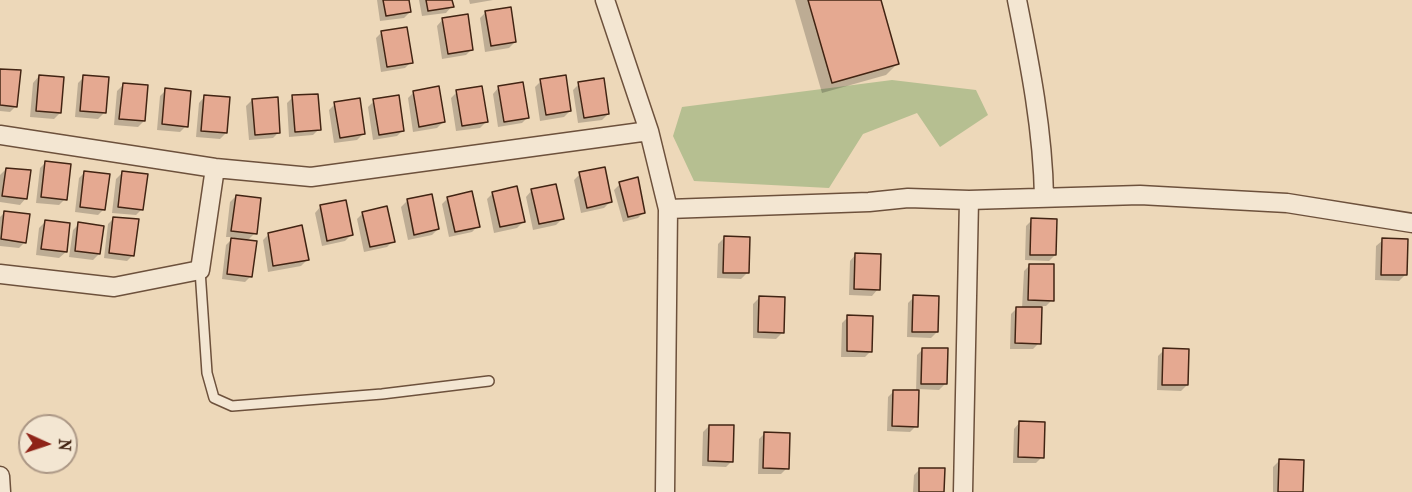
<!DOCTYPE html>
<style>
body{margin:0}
#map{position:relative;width:1412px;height:492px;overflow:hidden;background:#edd8b9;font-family:"IM FELL French Canon",serif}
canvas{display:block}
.north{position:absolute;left:18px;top:414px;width:60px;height:60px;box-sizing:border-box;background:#f3e6d2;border:2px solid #ac9886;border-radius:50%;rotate:93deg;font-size:16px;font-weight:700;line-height:24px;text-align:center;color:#422413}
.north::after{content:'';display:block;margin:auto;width:21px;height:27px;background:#8f2418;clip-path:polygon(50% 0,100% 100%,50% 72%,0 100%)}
</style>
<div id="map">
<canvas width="1412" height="492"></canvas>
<div class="north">N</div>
</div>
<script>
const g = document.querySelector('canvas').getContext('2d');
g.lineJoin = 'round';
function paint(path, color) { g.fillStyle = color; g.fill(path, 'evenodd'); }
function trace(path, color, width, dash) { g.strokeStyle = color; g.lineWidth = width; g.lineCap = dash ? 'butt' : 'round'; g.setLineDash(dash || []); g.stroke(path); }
paint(new Path2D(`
 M892 80 976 90 988 115 940 147 917 113 863 134 829 188 694 181 673 136 682 107Z`), '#b6bf91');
paint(new Path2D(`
 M377 0H408L410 12 404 18 380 21Z
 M419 0H451L452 6 446 13 422 16Z
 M469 0H493L470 4Z
 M795 0H879L897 64 886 75 822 93Z
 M486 12 515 42 509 48 485 52 480 18Z
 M443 19 472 49 466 55 442 59 437 26Z
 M382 32 411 62 405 68 381 72 376 38Z
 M0 70 16 106 10 112 0 111Z
 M39 76 60 113 54 119 30 117 33 83Z
 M84 77 104 113 98 119 75 117 78 83Z
 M541 81 570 111 564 117 540 121 535 87Z
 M579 84 608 114 602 120 578 123 573 90Z
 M123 85 144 121 138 127 114 125 117 91Z
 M499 87 528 117 522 123 498 127 493 94Z
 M166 90 186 126 180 132 157 130 160 96Z
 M414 92 443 122 437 128 413 132 408 98Z
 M457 92 486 122 480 128 456 131 451 98Z
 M205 96 226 133 220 139 196 137 199 103Z
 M293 97 319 129 313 135 289 137 287 103Z
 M252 100 279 132 273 138 249 140 246 106Z
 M374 101 403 130 397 136 373 140 368 107Z
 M335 104 363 134 357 140 334 143 329 110Z
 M46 162 65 199 59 205 36 203 40 168Z
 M6 169 26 198 20 205 0 202V175Z
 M85 172 104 209 98 215 75 212 79 178Z
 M122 173 142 209 136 215 112 213 116 179Z
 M580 174 610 202 604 208 581 213 574 180Z
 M620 184 644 212 638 218 623 222 614 190Z
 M532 190 562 219 556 225 533 230 526 197Z
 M493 193 523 222 517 228 494 233 487 199Z
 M236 196 255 233 247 241 251 276 245 282 222 279 226 245 234 237H226L230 202Z
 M431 196 438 229 432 235 408 240 401 207 407 201Z
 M448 198 478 226 472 232 449 237 442 204Z
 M321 206 351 235 345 241 322 246 315 213Z
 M5 212 25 242 19 248 0 246V217Z
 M363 213 393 241 387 247 364 252 357 219Z
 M114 218 133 255 127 261 104 258 108 224Z
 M1032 220 1055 255 1049 261 1025 260 1026 226Z
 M45 222 66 252 59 258 36 255 39 228Z
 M79 224 99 254 93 260 69 257 73 230Z
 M269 234 307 260 301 266 268 272 263 240Z
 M724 238 747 273 741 279 717 278 718 244Z
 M1383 240 1405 275 1399 281 1375 280 1376 246Z
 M856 254 878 289 872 296 849 295 850 261Z
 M1030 265 1052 300 1046 306H1041L1039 343 1033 349H1010L1011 314 1017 308H1022L1024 271Z
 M914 297 937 332 931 338 907 337 908 303Z
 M759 298 782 333 776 339 753 338V304Z
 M848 317 871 351 865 357H841L842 323Z
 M923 349 945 384 939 390 918 389 916 426 910 432 887 431 888 397 894 391 916 392 917 355Z
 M1164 350 1187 385 1181 391 1157 390 1158 356Z
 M1020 422 1042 457 1036 463H1013L1014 429Z
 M709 426 732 461 726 467 702 466 703 432Z
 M765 433 787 468 781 474H758L759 439Z
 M1279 461 1302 492H1273V467Z
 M920 469 943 492H913L914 475Z`), '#0003');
const building = new Path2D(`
 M383 0H409L411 12 386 16Z
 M426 0H452L454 7 428 11Z
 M808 0H881L899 64 832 83Z
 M511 7 516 42 491 46 485 11Z
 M468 14 473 50 448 54 442 18Z
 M407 27 413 63 387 67 381 31Z
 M0 69 21 70 17 107 0 105Z
 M39 75 64 77 61 113 36 111Z
 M83 75 109 77 106 113 80 111Z
 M566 75 571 111 546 115 540 79Z
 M604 78 609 114 584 118 578 82Z
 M523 82 529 118 504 122 498 86Z
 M123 83 148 85 145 121 119 119Z
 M439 86 445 122 419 127 413 91Z
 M482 86 488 122 462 126 456 90Z
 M165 88 191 91 188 127 162 124Z
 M318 94 321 130 295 132 292 95Z
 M204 95 230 97 227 133 201 131Z
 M399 95 404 131 379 135 373 99Z
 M278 97 280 133 255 135 252 99Z
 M360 98 365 134 340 138 334 102Z
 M45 161 71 164 67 200 41 197Z
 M605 167 612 202 587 208 579 172Z
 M6 168 31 170 27 199 2 196Z
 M84 171 110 174 105 210 80 207Z
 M122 171 148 174 143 210 118 207Z
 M638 177 645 213 628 217 619 182Z
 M556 184 564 219 539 224 531 189Z
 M517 186 525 222 500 227 492 192Z
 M472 191 480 227 455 232 447 197Z
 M432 194 439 229 414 235 407 199Z
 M236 195 261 198 257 234 231 231Z
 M346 200 353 235 327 241 320 205Z
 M387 206 395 242 370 247 362 212Z
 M4 211 30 214 26 243 1 239Z
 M113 217 139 219 134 256 109 253Z
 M1031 218 1057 219 1056 255H1030Z
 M45 220 70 223 67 252 41 249Z
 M78 222 104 226 100 254 75 251Z
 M302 225 309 260 273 266 268 233Z
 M724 236 750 237 749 273H723Z
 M231 238 257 241 252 277 227 274Z
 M1382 238 1408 239 1407 275H1381Z
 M855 253 881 254 880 290 854 289Z
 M1029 264H1054V301L1028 300Z
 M913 295 939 296 938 332H912Z
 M759 296 785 297 784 333 758 332Z
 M1016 307H1042L1041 344 1015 343Z
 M847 315 873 316 872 352 847 351Z
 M922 348H948L947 384H921Z
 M1163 348 1189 349 1188 385H1162Z
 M893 390H919L918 427 892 426Z
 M1019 421 1045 422 1044 458 1018 457Z
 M709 425H734L733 462 708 461Z
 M764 432 790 433 789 469 763 468Z
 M1279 459 1304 460 1303 492H1278Z
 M919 468H945L944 492H919Z`);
paint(building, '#e5a991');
trace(building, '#422413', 1.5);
const lane = new Path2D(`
 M200 270 207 373 214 398 232 406 382 394 489 381`);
const street = new Path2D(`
 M605 0 649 131 668 209 665 492
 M1017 0C1030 65 1043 131 1044 197
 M0 135 215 168 311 177 649 131
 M668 209 869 202 908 198 969 200 1140 195 1287 203 1412 223
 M0 274 114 287 200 270 215 168
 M0 476 1 492
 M963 492 969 200`);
trace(lane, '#6d513c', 12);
trace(street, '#6d513c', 21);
trace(lane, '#f3e6d2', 9);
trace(street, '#f3e6d2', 18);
</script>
